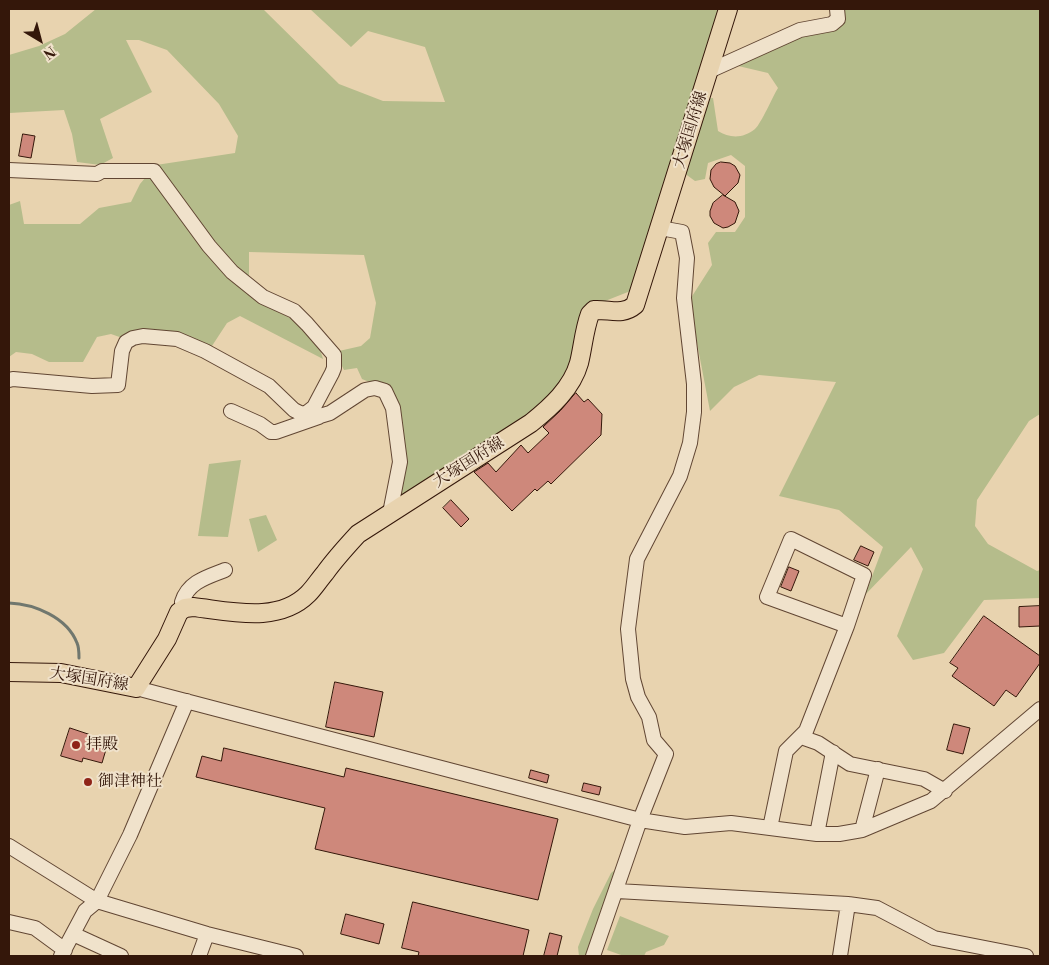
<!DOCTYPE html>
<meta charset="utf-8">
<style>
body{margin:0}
#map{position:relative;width:1049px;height:965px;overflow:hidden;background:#e8d3af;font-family:"Libre Bodoni",serif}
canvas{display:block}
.frame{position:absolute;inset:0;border:10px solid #34170a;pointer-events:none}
.north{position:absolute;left:15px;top:15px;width:50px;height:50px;-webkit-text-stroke:4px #f0e2cb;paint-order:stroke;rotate:143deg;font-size:14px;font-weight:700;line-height:20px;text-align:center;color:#34170a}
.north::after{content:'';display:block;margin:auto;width:18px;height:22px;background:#34170a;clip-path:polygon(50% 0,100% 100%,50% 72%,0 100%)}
</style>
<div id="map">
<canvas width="1049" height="965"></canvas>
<div class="frame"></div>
<div class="north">N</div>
</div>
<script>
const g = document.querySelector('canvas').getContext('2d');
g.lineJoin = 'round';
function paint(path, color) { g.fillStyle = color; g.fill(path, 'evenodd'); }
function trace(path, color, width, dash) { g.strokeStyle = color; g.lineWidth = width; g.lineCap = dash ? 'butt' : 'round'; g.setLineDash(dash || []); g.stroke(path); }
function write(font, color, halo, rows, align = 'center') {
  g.font = font + ' "Libre Bodoni","Noto Serif JP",serif'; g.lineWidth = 4; g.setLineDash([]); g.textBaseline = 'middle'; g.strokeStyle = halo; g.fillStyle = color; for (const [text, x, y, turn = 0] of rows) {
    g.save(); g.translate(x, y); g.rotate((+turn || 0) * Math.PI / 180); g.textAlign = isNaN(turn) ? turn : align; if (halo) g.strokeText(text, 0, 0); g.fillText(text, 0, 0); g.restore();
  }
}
paint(new Path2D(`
 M96 9H263L339 84 383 101 445 102 425 47 368 31 351 47 310 9H722L633 290 595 305 572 365 542 408 400 498 384 388 362 379 357 368 344 370 339 360V351L361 346 370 338 376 303 364 255 249 252V295C263 306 275 309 290 318 303 325 320 343 323 359L240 316 227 323 210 349 154 330H145L128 340 111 334 97 337 83 362H49L32 354 16 352 9 357V205L20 201 24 224H80L99 208 131 202 140 184 156 165 235 153 238 136 219 104 167 50 139 40H126L152 92 100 119 113 158 100 165 77 162 72 134 64 110 9 113V55L39 46 65 34Z
 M842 9H1040V414L1029 421 977 500 975 526 988 544 1037 571 1040 570V598L984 600 944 653 913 660 897 636 923 569 911 547 865 595 883 547 839 510 779 496 836 382 759 375 734 387 710 411 689 301 712 265 708 243 716 232H735L745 217V166L731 155 708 163 705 179 695 181 684 173 705 99 713 98 718 131C729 138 743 139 755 129 761 124 773 96 778 88L768 73 734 65 803 33 835 30 843 22Z
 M241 460 228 537 198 536 209 464Z
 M266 515 277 540 258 552 249 519Z
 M619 867 587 956H579L578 947 593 909 611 873Z
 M620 916 669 936 664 945 646 952 644 956H624L607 950Z`), '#b5bc8b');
trace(new Path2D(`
 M9 603C34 604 67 617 77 643 79 647 79 653 79 658`), '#70776e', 3);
const building = new Path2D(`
 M23 134 35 136 31 158 19 156Z
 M721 162 730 163 735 166 740 175 738 183 725 196 714 187 710 179 711 170 716 164Z
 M723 195 735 202 739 211 735 223 728 227 723 228 714 223 710 216V211L713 203Z
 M576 393 584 402 588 399 602 414 601 435 551 484 548 481 537 491 535 489 512 511 474 472 488 463 496 472 521 445 528 453 549 433 543 427 560 411Z
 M451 500 469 519 461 527 443 508Z
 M861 546 874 552 868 566 854 560Z
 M789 567 799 571 791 591 781 587Z
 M1040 606V626L1019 627V607Z
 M984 616 1040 656V663L1016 697 1006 690 994 706 952 676 958 668 950 663Z
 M335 682 383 692 374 737 326 727Z
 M954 724 970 728 963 754 947 750Z
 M70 728 91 735 89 740 107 746 102 763 83 758 82 762 61 756Z
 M224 748 344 777 346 768 558 819 538 900 315 849 325 808 196 777 202 756 221 761Z
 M531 770 549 775 547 783 529 778Z
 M584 783 601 787 599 795 582 791Z
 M413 902 529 930 523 956H418L419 952 402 948Z
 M346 914 384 924 379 944 341 934Z
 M550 933 562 936 557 956H544Z`);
paint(building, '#ce887b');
trace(building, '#34170a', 1);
const minor = new Path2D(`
 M709 71 800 30 832 24 838 19 837 9
 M9 170 97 174 102 171H154L209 246 232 272 263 297 294 311 307 324 334 355V368L332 373 314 407 305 414
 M9 380 13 379 92 386 118 385 122 351 126 342 133 338 143 336 177 339 205 351 269 386 294 410 300 413 320 416 330 413 365 390 375 388 385 391 393 408 400 462 390 513
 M231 411 260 424 271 432H276L319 417
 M185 608 182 602C188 582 207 577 225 570
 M136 688 640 820 685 827 731 823 817 834H839L862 830 931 801 1040 709
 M801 737 818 743 850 764 924 779 945 791
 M770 828 786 751 806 731 847 626 864 575 791 539 767 597 847 626
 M862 830 878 769
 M817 834 833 752
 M9 846 97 901 207 934 296 956
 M617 891 848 904 877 908 934 938 1026 956
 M9 922 35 928 65 950
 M73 934 121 956
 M61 956 85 911 97 901 130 835 187 701
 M199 956 207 934
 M593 956 640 820 666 754 654 740 649 717 638 697 633 679 628 629 637 559 680 476 690 443 694 412V384L684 298 687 258 682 232 660 228
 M840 956 848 904`);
const major = new Path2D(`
 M9 672 61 673 136 688 167 639 179 612 185 608 193 607C230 611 278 624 308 594 314 588 319 580 325 573 335 559 346 547 358 534L531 423C551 407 572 388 579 363 583 347 584 330 590 314L594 310C610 309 622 316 635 305L728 9`);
trace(minor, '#614633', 16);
trace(major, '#34170a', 20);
trace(minor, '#f0e2cb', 14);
trace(major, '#e8d3af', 18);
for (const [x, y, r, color] of [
 [76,745,5,"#8f2418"],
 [88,782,5,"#8f2418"]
]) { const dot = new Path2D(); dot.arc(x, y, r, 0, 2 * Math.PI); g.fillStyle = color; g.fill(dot); trace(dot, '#f0e2cb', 2); }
write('16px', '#34170a', '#f0e2cb', [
 ["大塚国府線",691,130,-73],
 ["大塚国府線",469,463,-32],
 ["大塚国府線",89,680,9]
]);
write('16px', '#34170a', '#f0e2cb', [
 ["拝殿",86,745],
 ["御津神社",98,782]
], 'left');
</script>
